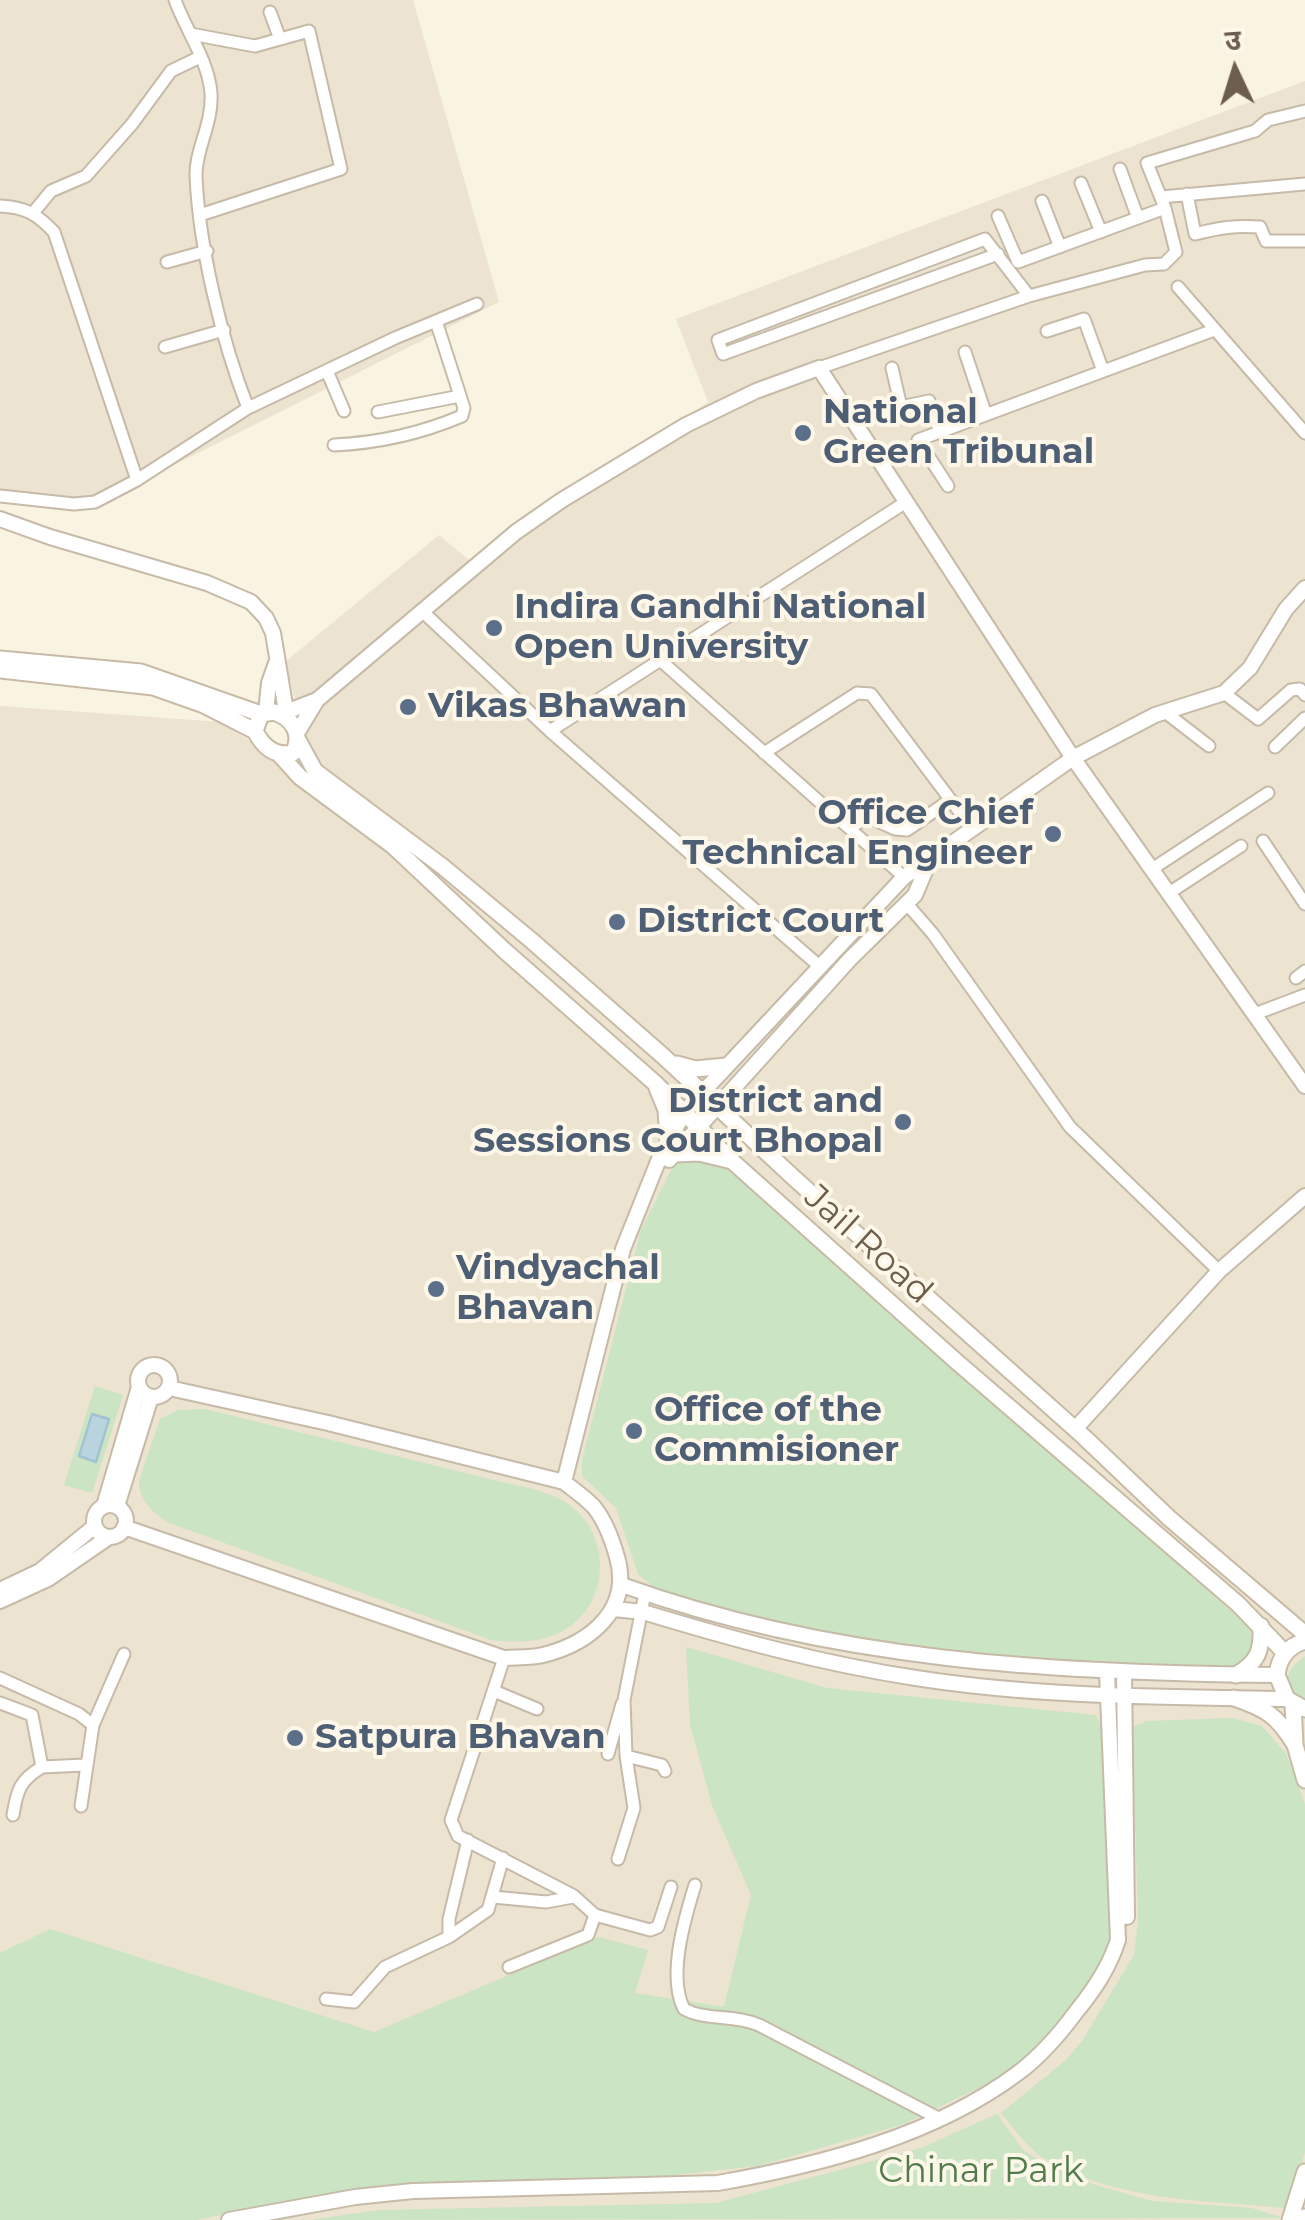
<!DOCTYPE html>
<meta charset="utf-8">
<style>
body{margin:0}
#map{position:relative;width:1305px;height:2220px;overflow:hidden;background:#f9f3e2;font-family:Montserrat,"Noto Sans Devanagari",sans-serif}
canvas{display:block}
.north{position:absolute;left:1185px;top:20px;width:100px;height:100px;-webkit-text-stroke:8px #fcf7e8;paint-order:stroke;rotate:356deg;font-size:28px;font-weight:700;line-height:40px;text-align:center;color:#6d5d4c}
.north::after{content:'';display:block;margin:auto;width:35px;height:45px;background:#6d5d4c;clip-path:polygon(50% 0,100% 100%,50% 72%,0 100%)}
</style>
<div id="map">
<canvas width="1305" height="2220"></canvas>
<div class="north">उ</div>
</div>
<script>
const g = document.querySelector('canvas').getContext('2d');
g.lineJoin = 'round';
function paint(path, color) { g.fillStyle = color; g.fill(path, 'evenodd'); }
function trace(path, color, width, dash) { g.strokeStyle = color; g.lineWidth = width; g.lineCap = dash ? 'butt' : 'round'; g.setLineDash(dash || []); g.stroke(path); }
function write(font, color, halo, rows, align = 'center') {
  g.font = font + ' Montserrat,sans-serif'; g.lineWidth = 8; g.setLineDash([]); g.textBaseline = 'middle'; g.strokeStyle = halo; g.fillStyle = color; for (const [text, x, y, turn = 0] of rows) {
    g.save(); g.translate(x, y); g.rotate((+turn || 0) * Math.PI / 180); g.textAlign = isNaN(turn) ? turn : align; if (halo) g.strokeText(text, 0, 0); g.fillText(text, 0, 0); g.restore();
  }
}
paint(new Path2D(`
 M0 0H413L499 302 102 501 0 493Z
 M1305 81V2220H0V706L221 722 317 784 285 662 439 535 470 561 708 402 676 319Z`), '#ece3d0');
paint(new Path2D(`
 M697 1141 1250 1628 1263 1663 1258 1669 1080 1671 831 1640 664 1595 638 1574 616 1508 582 1476V1460L641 1230 673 1166Z
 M95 1386 123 1395 92 1493 64 1485Z
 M205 1409 502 1482C524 1487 549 1491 568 1504 611 1533 611 1602 566 1629 543 1643 516 1643 491 1640L167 1522C152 1512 139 1500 139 1481L160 1419 178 1410Z
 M686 1647 827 1688 1095 1715 1108 1734 1111 1938 1098 1974 1049 2037 1001 2077 904 2124 758 2166 638 2179 364 2187 196 2220H0V1953L50 1929 374 2032 599 1937 648 1950 635 1993 724 2007 751 1895 712 1805 690 1724Z
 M1305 1656V1698L1294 1696 1286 1678 1294 1665Z
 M1232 1718 1262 1726 1286 1754 1305 1804V2152L1289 2206 1282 2208C1203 2200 1114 2201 1043 2158 1027 2148 1013 2127 1001 2113L1066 2060 1082 2041 1134 1955 1138 1919 1132 1727 1147 1721Z
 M997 2114 1023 2150 1044 2163 1092 2184 1152 2201 1252 2208 1283 2218 310 2220 378 2210 716 2203 921 2148Z`), '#cbe4c3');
const water = new Path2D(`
 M92 1414 109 1419 96 1462 79 1456Z`);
paint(water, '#bad4df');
trace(water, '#a1c2d0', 2.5);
const minor = new Path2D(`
 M175 0C186 31 208 59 211 93 213 124 195 150 196 176 199 247 222 342 248 408
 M270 12 280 39
 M191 34 255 46 309 31 341 169 200 215
 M1120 169 1138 218
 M1081 183 1101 232
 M1187 194 1195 234C1218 228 1236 225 1260 227L1266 241H1304
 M1161 197 1305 184
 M1042 201 1060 247
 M0 206C25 207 37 214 54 232L137 480
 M33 213 51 191 86 176 132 124 171 71 200 57
 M998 216 1018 262 1165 208
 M998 254 723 354 718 340 985 239 1029 296
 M167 262 207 251
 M1178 287 1305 433
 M1047 331 1084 319 1103 371
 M165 347 224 330
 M965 352 986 415
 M819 368 1029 296 1145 265 1164 264 1176 252 1165 208 1147 163 1255 131 1268 120 1305 111
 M892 368 901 407 929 401 940 432
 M327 371 344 411
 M378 412 460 396
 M334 445C377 443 422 433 462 416L464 408 436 321
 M948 486 918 440 1214 330
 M0 496 74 504 95 502 137 480 248 408 395 338 477 304
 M423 612 550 731 818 965
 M659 659 904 877
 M1224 693 1258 719 1291 690 1300 689 1305 695
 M1165 712 1209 746
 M550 731 906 502
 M1275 747 1305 718
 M764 753 857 693 871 694 971 827
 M849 828 868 817 895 829 907 830 950 800
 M1263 841 1305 904
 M1152 869 1268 793
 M1169 893 1241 846
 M907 904 933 934 1070 1127 1219 1271
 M1296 978 1305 971
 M1255 1014 1305 995
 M645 1593 624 1700 626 1756 662 1765 665 1771
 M504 1658 451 1820 458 1836 574 1896 595 1915 650 1930 658 1927 671 1887
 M0 1678 79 1714 93 1725 81 1806
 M494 1691 537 1709
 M0 1703 32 1715 42 1767 85 1765
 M93 1725 124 1654
 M608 1754 622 1704
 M13 1815C17 1790 20 1780 42 1767
 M618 1859 634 1808 626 1756
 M695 1885C685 1917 667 1977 684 2009 706 2021 733 2014 759 2025L938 2118
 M493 1897 546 1902 573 1897
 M449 1937V1919L468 1840
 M509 1967 588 1935 595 1915
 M326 1999 354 2002 385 1967 449 1937 488 1910 503 1858`);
const tertiary = new Path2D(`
 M0 519 50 537 207 583 251 602 266 618 273 633 287 717
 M266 712 269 683 276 663
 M281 714 317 700 516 532 562 500 686 425 756 391 819 368 1073 758 1305 1086
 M297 733 317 700
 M669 1160 850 959 915 895 931 857
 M138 1381a16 16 0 1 1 32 0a16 16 0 1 1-32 0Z
 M1075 1429 1219 1271 1305 1196
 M564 1482 623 1249 659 1159 685 1111 904 877 1073 758 1155 715 1224 693 1250 668 1286 609 1305 588
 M94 1521a16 16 0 1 1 32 0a16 16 0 1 1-32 0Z
 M104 1506 139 1387
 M117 1506 151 1397
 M124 1527 504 1658C516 1657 531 1658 543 1655 591 1643 632 1609 617 1557 612 1539 606 1522 594 1507 586 1498 574 1490 564 1482L328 1423 169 1388
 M622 1585C833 1661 1055 1673 1277 1675
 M0 1590 40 1571 95 1526
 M0 1601 48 1579 109 1537
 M614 1609 643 1612C732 1639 823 1664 916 1678 1037 1697 1164 1697 1287 1699
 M1124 1673 1127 1917
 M229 2220 355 2197 413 2191 718 2183C820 2165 934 2136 1018 2073 1041 2056 1059 2035 1076 2012 1094 1990 1109 1968 1118 1940L1107 1672`);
const secondary = new Path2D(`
 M0 659 141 672 261 714
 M0 670 153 687 204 705 255 731
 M274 712C293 718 303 735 293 753 275 757 263 747 255 731L261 714Z
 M298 740 315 771 442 866 532 941 663 1056 794 1178 1084 1437 1169 1518 1305 1634
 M280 755 300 777 393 846 505 951 656 1084 732 1161 957 1362 1238 1604 1285 1653
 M677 1064 695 1069 726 1066
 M657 1088 666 1110 668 1142
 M675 1154 699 1153 732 1161
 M1305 1641C1288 1646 1279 1657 1277 1675L1287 1699 1305 1709
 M1236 1675C1258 1662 1262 1651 1261 1626
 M1234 1698C1266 1709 1277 1715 1295 1745
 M1293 1704 1295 1745 1305 1780
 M1290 2220 1305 2172
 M1304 2220 1305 2217`);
trace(minor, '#c6baa8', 15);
trace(tertiary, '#c6baa8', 18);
trace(secondary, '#c8bba6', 19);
trace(minor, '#fff', 11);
trace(tertiary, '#fff', 14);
trace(secondary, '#fff', 15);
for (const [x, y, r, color] of [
 [803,433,10,"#5c6f8a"],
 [494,628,10,"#5c6f8a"],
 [408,707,10,"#5c6f8a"],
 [1053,834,10,"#5c6f8a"],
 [617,922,10,"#5c6f8a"],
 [903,1122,10,"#5c6f8a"],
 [436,1289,10,"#5c6f8a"],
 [634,1431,10,"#5c6f8a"],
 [295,1738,10,"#5c6f8a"]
]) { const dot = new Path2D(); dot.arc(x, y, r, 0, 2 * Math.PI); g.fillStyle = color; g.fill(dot); trace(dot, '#fcf7e8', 4); }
write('bold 35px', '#4e5e75', '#fcf7e8', [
 ["National",823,413],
 ["Green Tribunal",823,453],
 ["Indira Gandhi National",514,608],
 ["Open University",514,648],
 ["Vikas Bhawan",428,707],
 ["Office Chief",1033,814,"right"],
 ["Technical Engineer",1033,854,"right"],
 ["District Court",637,922],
 ["District and",883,1102,"right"],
 ["Sessions Court Bhopal",883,1142,"right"],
 ["Vindyachal",456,1269],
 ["Bhavan",456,1309],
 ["Office of the",654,1411],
 ["Commisioner",654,1451],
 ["Satpura Bhavan",315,1738]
], 'left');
write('35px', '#6d5d4c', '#fcf7e8', [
 ["Jail Road",868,1245,42]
]);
write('35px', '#537c4c', '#fcf7e8', [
 ["Chinar Park",981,2172]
]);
</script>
